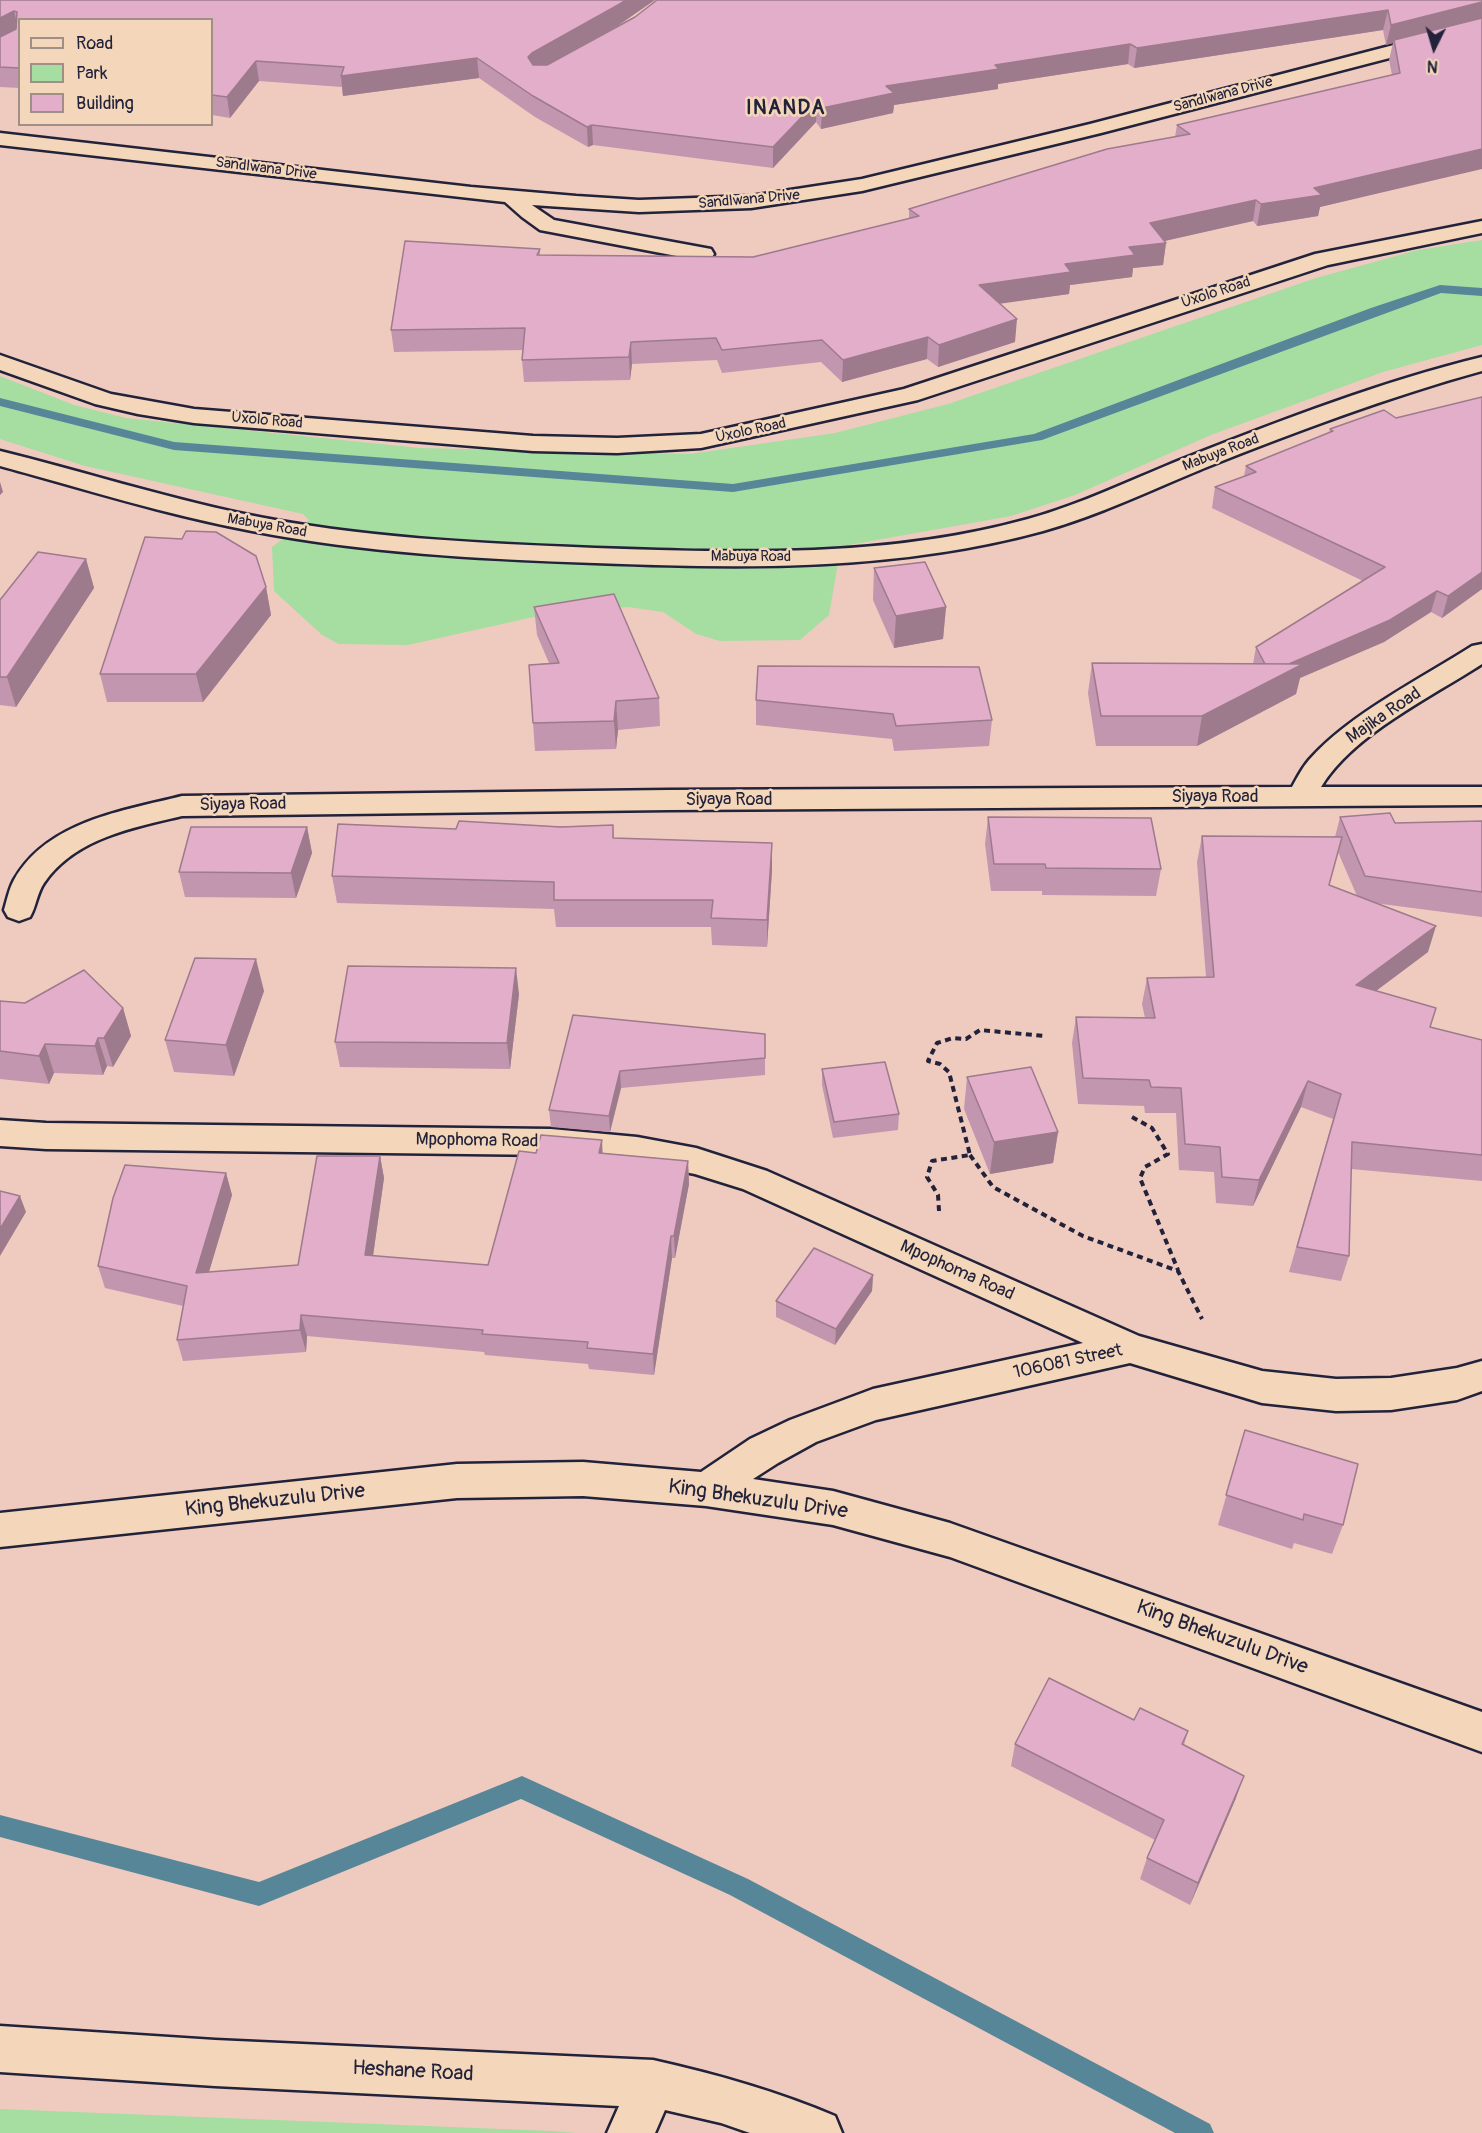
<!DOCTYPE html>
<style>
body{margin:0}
#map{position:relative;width:1482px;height:2133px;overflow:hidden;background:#efcbbf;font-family:Pangolin,sans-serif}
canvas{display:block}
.legend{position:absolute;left:18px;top:18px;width:195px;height:108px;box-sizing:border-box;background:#f4d7ba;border:2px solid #a08f87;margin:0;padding:8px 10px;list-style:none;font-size:18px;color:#22223b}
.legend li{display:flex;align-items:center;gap:12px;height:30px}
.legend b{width:30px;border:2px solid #a08f87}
.north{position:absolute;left:1404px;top:18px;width:60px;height:60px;-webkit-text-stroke:4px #f4d7ba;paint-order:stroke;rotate:185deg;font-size:16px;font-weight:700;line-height:24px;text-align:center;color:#22223b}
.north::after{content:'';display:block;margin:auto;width:21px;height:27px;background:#22223b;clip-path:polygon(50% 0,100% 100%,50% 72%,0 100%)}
</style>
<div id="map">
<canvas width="1482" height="2133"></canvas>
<ul class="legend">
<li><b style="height:8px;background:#f4d7ba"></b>Road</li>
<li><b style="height:16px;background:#a6dda1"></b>Park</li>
<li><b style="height:16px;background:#e2aeca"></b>Building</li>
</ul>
<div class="north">N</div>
</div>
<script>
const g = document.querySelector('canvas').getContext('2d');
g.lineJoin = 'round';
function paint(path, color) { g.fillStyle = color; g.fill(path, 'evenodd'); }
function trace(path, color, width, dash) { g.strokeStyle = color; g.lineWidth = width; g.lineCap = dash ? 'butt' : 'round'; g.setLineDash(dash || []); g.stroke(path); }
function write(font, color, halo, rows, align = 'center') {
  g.font = font + ' Pangolin,sans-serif'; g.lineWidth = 5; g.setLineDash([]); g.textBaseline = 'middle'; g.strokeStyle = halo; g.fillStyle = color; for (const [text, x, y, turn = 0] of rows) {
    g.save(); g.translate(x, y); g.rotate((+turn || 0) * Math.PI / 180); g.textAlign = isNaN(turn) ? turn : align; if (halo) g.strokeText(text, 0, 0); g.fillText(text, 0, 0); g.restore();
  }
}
paint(new Path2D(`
 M1482 240V345L1383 372 1211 435 1075 495 1011 516 849 545 838 563 829 615 800 640 720 641 696 634 663 612 628 607 565 610 408 645 339 644 322 635 274 591 272 547 309 520 303 514 85 466 0 439V376L74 405 126 418 420 448 690 454 835 433 948 404 1316 278 1418 250Z
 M0 2109 552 2131 576 2133H0Z`), '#a6dda1');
paint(new Path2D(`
 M1440 285 1482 288V296L1441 293 1042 440 733 492 174 450 0 406V398L174 442 733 484 1034 434 1371 308Z
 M522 1776 748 1879 1210 2124 1214 2133H1175L730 1895 521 1799 259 1906 0 1837V1815L259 1882Z`), '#578699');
const minor = new Path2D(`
 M1482 22V34L1101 133 862 191 751 208 639 212 532 205 554 220 711 249 714 254 711 259 703 261 540 230 522 217 505 202 0 145V133L471 187 576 196 639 200 751 196 862 179 1090 124Z
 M1482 221V233L1328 265 918 400 701 448 617 453 533 451 194 423 138 414 95 404 0 370V355L111 394 194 409 533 436 617 438 701 434 904 389 1315 254Z
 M1482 357V371C1388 397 1297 431 1207 467 1153 489 1100 515 1043 531 897 571 745 569 595 563 480 559 365 553 252 531 167 515 84 489 0 466V451C82 471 162 497 244 514 359 538 477 543 595 548 739 553 888 558 1028 519 1082 504 1133 479 1185 458 1282 420 1380 382 1482 357Z
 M1482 644V664C1431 697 1352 735 1321 787H1482V805L669 810 182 816C132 828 75 838 44 883 37 893 36 907 30 917L19 921 8 917 4 910C7 900 9 889 14 880 47 821 123 811 182 796L669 790 1292 787C1297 778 1302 768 1309 760 1348 715 1422 678 1472 646Z
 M0 1120 46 1123 551 1129 637 1137 696 1148 767 1171 1139 1336 1262 1371 1336 1379 1391 1378 1457 1368 1482 1361V1391L1457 1400 1391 1410 1336 1411 1262 1403 1130 1363 876 1420 816 1442 778 1463 753 1479 833 1491 950 1523 1482 1712V1752L950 1557 833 1525 706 1506 583 1496 457 1498 0 1547V1513L457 1464 583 1462 701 1472 750 1439 790 1420 873 1389 1083 1343 743 1189 695 1174 637 1163 551 1155 46 1149 0 1146Z
 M0 2026 215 2040 653 2060C716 2074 776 2091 835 2116L842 2133H750L721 2123 665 2110 655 2133H607L619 2106 215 2086 0 2072Z`);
trace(minor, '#22223b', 5);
trace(new Path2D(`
 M1132 1117 1152 1128 1168 1154 1145 1167 1140 1178 1178 1270
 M970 1155 993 1187 1083 1236 1178 1271 1202 1319
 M939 1211 938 1195 927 1177 932 1161 970 1155 949 1072 940 1064 928 1061 937 1043 953 1038 966 1039 980 1030 1044 1036`), '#22223b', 4, [6, 4.5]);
paint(minor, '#f4d7ba');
paint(new Path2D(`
 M0 0 619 25 1482 0 1464 172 1320 207 1318 216 1257 226 1253 221 1164 241 1166 243 1163 265 1133 268 1132 277 1070 285 1069 294 1000 303 1015 342 938 367 927 359 842 382 821 362 722 373 717 360 632 364 630 380 524 382 522 360 523 350 394 352 391 330 540 249V255L753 257 909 219V209L1175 137 1177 125 1392 75 1389 60 1393 43 1386 45 1383 30 1134 68 1128 64 998 84V89L894 105 893 113 821 129 816 122 773 168 593 145 588 147 535 117 479 78 343 96 342 87 259 81 230 118 212 115V20H20V88L0 87Z
 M1482 397V589L1442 618 1431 612 1384 642 1300 678 1296 694 1197 746H1096L1088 693 1092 663 1253 664 1256 647 1363 581 1212 508 1215 487 1244 476 1246 466 1329 433 1330 429 1396 418Z
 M86 559 94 588 16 707 0 705V600Z
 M874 568 946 607 943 639 894 648 873 600Z
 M266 587 271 615 203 702H107L100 674Z
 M534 607 659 698 660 726 618 730 616 749 535 751 529 665 549 663 537 635Z
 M756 700 992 720 989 746 894 751 892 739 756 725Z
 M988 817 1161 869 1156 896 1042 895V891H991L985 844Z
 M1340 817 1395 823 1482 821V917L1374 903 1428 952 1376 991 1430 1027 1482 1040V1181L1351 1169 1349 1256 1341 1281 1289 1272 1333 1119 1301 1107 1253 1206 1216 1203 1214 1172 1179 1170 1176 1113H1145L1144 1106 1078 1104 1072 1043 1076 1017 1145 1018 1142 1004 1147 978 1206 977 1197 862 1202 836 1335 837ZM1338 852 1357 896 1329 885Z
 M613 825 614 838 772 870 767 947 712 945 711 927H556L554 909 337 903 332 876 456 829Z
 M307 827 312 853 296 898 185 897 179 872Z
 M264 991 234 1076 174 1072 165 1040Z
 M519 994 510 1069 340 1067 335 1042Z
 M0 1001 25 1003 123 1008 131 1036 113 1067 107 1066 103 1075 54 1073 49 1084 0 1079Z
 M573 1015 765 1034V1075L621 1088 610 1132 551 1127 549 1110Z
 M822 1069 899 1114 898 1130 833 1138 822 1085Z
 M967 1077 1058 1132 1053 1163 990 1174 964 1109Z
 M536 1153H603L688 1161 689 1184 675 1258H672L654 1375 589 1369 588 1364 485 1355 484 1352 307 1336 306 1352 183 1361 177 1340 183 1306 105 1288 98 1266 226 1173 232 1195 209 1272 298 1265 380 1156 384 1178 373 1256 488 1265Z
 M873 1275 872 1291 835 1345 776 1317V1301Z
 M1245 1430 1343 1525 1332 1554 1294 1543 1292 1549 1218 1525Z
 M1134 1720 1188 1731 1184 1745 1236 1798 1190 1905 1140 1879 1147 1858 1155 1840 1011 1766 1015 1744Z`), '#c296ae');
paint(new Path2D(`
 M626 0H655L619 25 533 73 528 57 532 53Z
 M1482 2V21L1394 40 1393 43 1386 45 1391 25Z
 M1388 10 1383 30 1134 68 1137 48Z
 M14 11 19 31 0 40V18Z
 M1130 44 1128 64 998 84V89L894 105 893 113 821 129 822 108 886 86 995 65Z
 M477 58 479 78 343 96 341 76Z
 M256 61 259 81 230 118 227 97Z
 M817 101 816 122 773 168V147Z
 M592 125 593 145 588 147 587 127Z
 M1482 149V169L1320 207 1318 216 1257 226 1261 204 1314 188Z
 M1256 200 1253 221 1147 245 1150 223Z
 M1166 243 1163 265 1133 268 1132 277 1070 285 1069 294 977 307 979 285 1129 247Z
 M1017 319 1015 342 938 367 939 345Z
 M928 337 927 359 842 382 843 360Z
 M631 342 632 364 630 380 629 357Z
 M0 482 3 492 0 495Z
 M86 559 94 588 16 707 7 677Z
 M1482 572V589L1442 618 1448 596Z
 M266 587 271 615 203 702 196 674Z
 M1437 591 1431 612 1384 642 1300 678 1296 694 1197 746 1202 716 1270 672Z
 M946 607 943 639 894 648 896 616Z
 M616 701 618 730 616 749 614 721Z
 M307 827 312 853 296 898 291 873Z
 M772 843V870L767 947V920Z
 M1436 926 1428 952 1349 1011 1356 985Z
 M256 959 264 991 234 1076 226 1045Z
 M516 968 519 994 510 1069 507 1043Z
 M123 1008 131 1036 113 1067 104 1038Z
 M98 1038 107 1066 103 1075 95 1046Z
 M45 1044 54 1073 49 1084 39 1056Z
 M620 1071 621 1088 610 1132 609 1116Z
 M1308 1081 1301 1107 1253 1206 1259 1180Z
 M1058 1132 1053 1163 990 1174 994 1142Z
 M602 1140 603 1162 599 1153Z
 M380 1156 384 1178 370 1277 365 1255Z
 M688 1161 689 1184 675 1258 674 1236Z
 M226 1173 232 1195 202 1295 196 1273Z
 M20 1196 26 1212 0 1256V1229Z
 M671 1236 672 1258 654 1375 653 1354Z
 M873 1275 872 1291 835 1345 836 1329Z
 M301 1315 307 1336 306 1352 300 1330Z
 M1244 1776 1236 1798 1190 1905 1198 1883Z`), '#9e7a8d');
const building = new Path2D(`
 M0 0H626L618 5 532 53 528 57 533 65H547L635 17 657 0H1482V2L1391 25 1388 10 1137 48 1130 44 995 65 999 69 886 86 894 93 822 108 817 101 773 147 592 125 587 127 533 96 477 58 341 76 344 67 256 61 227 97 212 95V20H20V68L0 67V37L16 29 17 12 14 11 0 18Z
 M1482 18V149L1314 188 1322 195 1261 204 1256 200 1150 223 1166 243 1129 247 1135 255 1065 264 1071 272 979 285 1017 319 939 345 928 337 843 360 822 340 722 350 716 338 631 342 629 357 522 360 525 328 391 330 405 241 540 249 537 255 753 257 919 216 909 209 1107 149 1190 134 1177 125 1400 73 1394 40Z
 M1482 397V572L1448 596 1437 591 1390 620 1289 664H1265L1256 647 1385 567 1215 487 1256 472 1246 466 1333 431 1330 429 1384 410 1396 418Z
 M186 531 216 532 256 556 266 587 196 674H100L145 537 182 539Z
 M38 552 86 559 7 677H0V600Z
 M925 562 946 607 896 616 874 568Z
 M614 594 659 698 616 701 614 721 533 723 529 665 559 663 534 607Z
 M1092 663 1303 664 1202 716H1101Z
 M758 666 979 667 992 720 896 726 893 714 756 700Z
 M1390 813 1395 823 1482 821V892L1365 876 1340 817Z
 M988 817 1151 818 1161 869 1046 868 1045 864H994Z
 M459 821 561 827 613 825V838L772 843 767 920 711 918 713 900H554V882L332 876 338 824 456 829Z
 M191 827H307L291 873 179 872Z
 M1202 836 1342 837 1329 885 1436 926 1356 985 1436 1008 1430 1027 1482 1040V1155L1352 1142 1349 1256 1297 1247 1341 1094 1308 1081 1259 1180 1222 1177 1220 1147 1185 1144 1181 1088 1151 1087 1149 1080 1083 1078 1076 1017 1155 1018 1147 978 1214 977Z
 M195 958 256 959 226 1045 165 1040Z
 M348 966 516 968 507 1043 335 1042Z
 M84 970 123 1008 104 1038H98L95 1046 45 1044 39 1056 0 1051V1001L25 1003Z
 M573 1015 765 1034V1058L620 1071 609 1116 549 1110Z
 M885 1062 899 1114 834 1122 822 1069Z
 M1031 1067 1058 1132 994 1142 967 1077Z
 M541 1135 602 1140 599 1153 688 1161 674 1236H671L653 1354 587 1348 588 1342 482 1334 483 1330 301 1315 300 1330 177 1340 187 1286 98 1266 113 1198 125 1165 226 1173 196 1273 298 1265 317 1156H380L365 1255 488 1265 519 1151 536 1153Z
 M0 1191 20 1196 0 1229Z
 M814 1248 873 1275 836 1329 776 1301Z
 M1245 1430 1358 1464 1343 1525 1304 1514 1303 1520 1226 1495Z
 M1049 1678 1134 1720 1140 1708 1188 1731 1182 1744 1244 1776 1198 1883 1147 1858 1164 1820 1015 1744Z`);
paint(building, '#e2aeca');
trace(building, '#9e7a8d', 1.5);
write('15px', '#22223b', '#f4d7ba', [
 ["Sandlwana Drive",1223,95,-15],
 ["Sandlwana Drive",266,169,7],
 ["Sandlwana Drive",749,200,-5],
 ["Uxolo Road",1216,293,-18],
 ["Uxolo Road",267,421,5],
 ["Uxolo Road",751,431,-12],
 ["Mabuya Road",1221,453,-21],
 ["Mabuya Road",267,526,10],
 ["Mabuya Road",751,557]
]);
write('18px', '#22223b', '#f4d7ba', [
 ["Majika Road",1384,716,-34],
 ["Siyaya Road",1215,797],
 ["Siyaya Road",729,800],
 ["Siyaya Road",243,805,-1],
 ["Mpophoma Road",477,1141,1],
 ["Mpophoma Road",957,1271,24],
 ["106081 Street",1068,1362,-12]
]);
g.letterSpacing = '1.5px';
write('bold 20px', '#22223b', '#f4d7ba', [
 ["INANDA",786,109]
]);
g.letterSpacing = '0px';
write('21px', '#22223b', '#f4d7ba', [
 ["King Bhekuzulu Drive",758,1500,8],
 ["King Bhekuzulu Drive",275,1501,-6],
 ["King Bhekuzulu Drive",1222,1638,20],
 ["Heshane Road",413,2072,3]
]);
</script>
